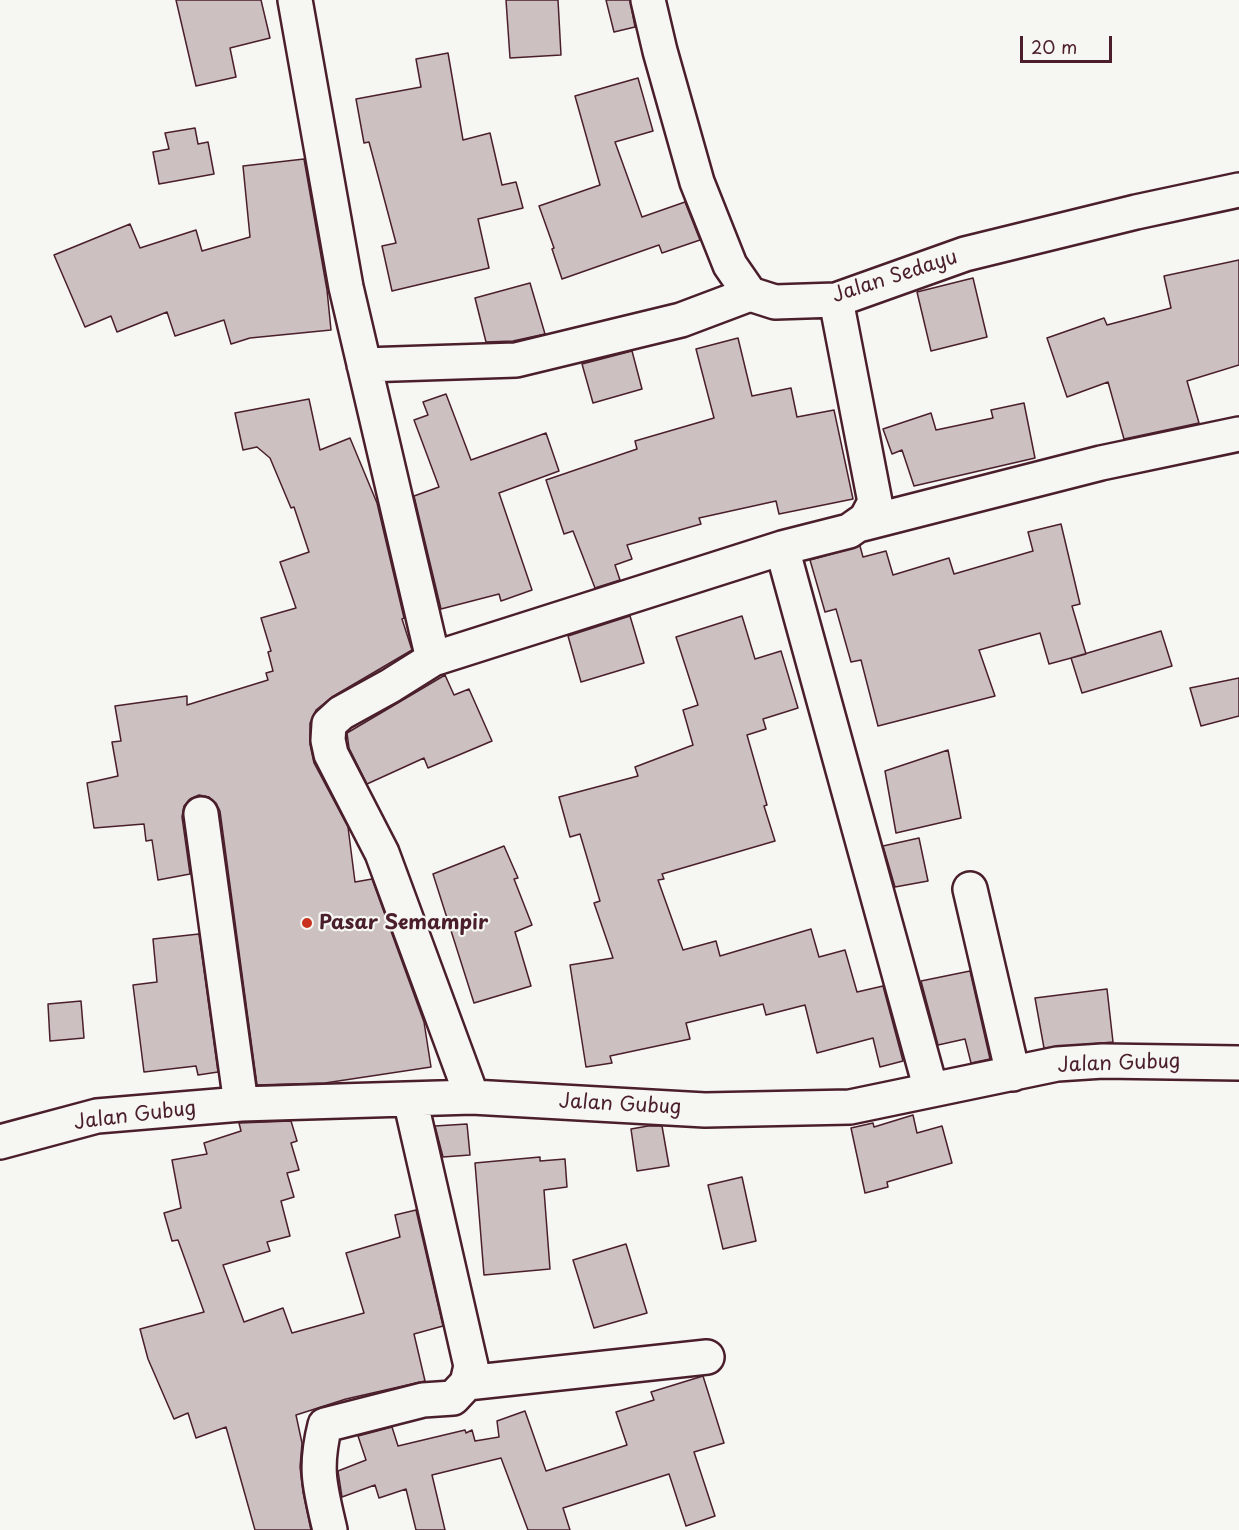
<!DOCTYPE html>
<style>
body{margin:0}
#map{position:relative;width:1239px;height:1530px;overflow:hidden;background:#f6f6f2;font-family:"Playpen Sans",sans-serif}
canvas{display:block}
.scale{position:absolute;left:1020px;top:36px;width:92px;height:27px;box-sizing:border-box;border:3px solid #4a1f2b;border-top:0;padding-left:8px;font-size:18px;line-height:21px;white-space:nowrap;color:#4a1f2b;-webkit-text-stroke:4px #f6f6f2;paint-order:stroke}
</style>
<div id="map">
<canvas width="1239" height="1530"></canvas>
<div class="scale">20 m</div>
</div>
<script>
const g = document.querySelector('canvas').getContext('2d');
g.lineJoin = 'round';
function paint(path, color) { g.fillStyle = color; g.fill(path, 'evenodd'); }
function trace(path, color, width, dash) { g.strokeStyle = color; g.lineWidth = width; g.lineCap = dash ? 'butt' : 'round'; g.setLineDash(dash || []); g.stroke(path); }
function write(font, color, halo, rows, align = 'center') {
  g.font = font + ' "Playpen Sans",sans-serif'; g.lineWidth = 4.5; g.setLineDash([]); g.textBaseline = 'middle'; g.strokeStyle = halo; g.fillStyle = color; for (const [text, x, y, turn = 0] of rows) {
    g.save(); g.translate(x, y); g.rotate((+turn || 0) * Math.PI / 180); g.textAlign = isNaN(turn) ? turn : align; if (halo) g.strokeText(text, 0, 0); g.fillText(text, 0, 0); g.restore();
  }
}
const building = new Path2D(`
 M176 0H261L270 38 230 48 236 77 196 86Z
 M506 0H558L561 55 510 58Z
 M606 0H630L635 27 614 32Z
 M448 53 463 140 490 133 502 185 516 182 523 208 478 219 489 268 392 291 382 246 396 243 369 142 364 143 356 99 421 87 416 59Z
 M638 78 653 131 615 142 642 217 685 202 700 240 662 253 659 245 562 279 552 249 554 248 539 206 600 185 575 96Z
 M195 128 198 144 208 142 214 174 159 184 153 152 169 149 165 133Z
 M304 159 327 290 331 330 250 338 231 344 224 320 175 336 167 312 117 332 111 316 85 327 54 255 130 224 140 248 196 230 202 251 250 237 243 166Z
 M1239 260V365L1187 381 1199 423 1124 439 1108 382 1067 397 1047 338 1104 318 1107 325 1171 308 1164 276Z
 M973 278 987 337 931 351 917 292Z
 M530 283 545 334 513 341 486 342 475 298Z
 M738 338 752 396 791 388 797 417 834 410 853 499 779 514 776 501 699 518 701 524 627 545 632 559 615 565 620 580 595 588 573 531 564 534 546 480 637 449 635 441 714 418 696 349Z
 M632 351 642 389 593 403 582 364Z
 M446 394 471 460 546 433 559 471 499 493 532 590 501 601 499 594 441 609 414 496 439 487 414 420 428 415 423 402Z
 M309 399 320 450 350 438 377 503 404 618 402 619 412 650 332 697 316 710 310 723V744L314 763 348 827 355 882 372 879 424 1022 431 1067 325 1083 257 1085 220 811 216 803 209 797 199 795 190 799 184 806 182 817 190 874 158 880 152 840 146 841 144 824 94 828 87 783 118 776 112 742 121 741 115 706 187 696V705L268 680 266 673 273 671 268 652 271 651 261 618 296 608 280 562 309 552 294 507 291 508 270 458 257 447 243 450 235 413Z
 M1024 403 1035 458 914 486 902 450 892 454 883 429 931 413 936 430 993 418 991 410Z
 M1061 524 1080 604 1072 606 1086 654 1049 664 1040 633 979 650 995 696 878 726 861 660 851 662 836 609 825 612 810 560 860 546 863 557 886 551 893 575 949 558 954 574 1033 551 1028 532Z
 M630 616 644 663 581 682 568 636Z
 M742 616 755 659 781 651 798 708 763 719 766 729 747 735 767 805 764 806 775 841 662 874 664 879 658 880 683 950 716 941 720 956 811 929 819 957 845 950 857 992 883 986 903 1061 880 1067 873 1038 817 1053 805 1005 766 1015 763 1004 686 1023 690 1039 610 1056 612 1063 586 1067 570 965 613 958 594 903 600 901 580 834 570 837 559 797 638 776 635 767 693 745 683 710 698 705 676 637Z
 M1161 631 1172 666 1082 693 1071 658Z
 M445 675 454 695 469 689 492 741 428 768 424 758 367 784 349 748 347 733Z
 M1239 678V716L1201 726 1190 688Z
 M948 750 961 818 896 833 885 771Z
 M919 838 928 881 895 887 883 846Z
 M504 846 518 878 514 879 532 925 515 932 531 986 474 1003 433 874Z
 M199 934 218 1072 198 1075 196 1066 144 1072 133 985 157 982 153 939Z
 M970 971 990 1059 971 1063 965 1039 938 1045 921 981Z
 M1107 989 1113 1042 1044 1048 1035 998Z
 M81 1001 84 1038 50 1041 48 1004Z
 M913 1115 917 1133 942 1126 952 1163 887 1182 888 1187 865 1193 851 1128 873 1123 874 1127Z
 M291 1121 297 1141 291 1143 299 1170 287 1173 294 1197 281 1201 290 1236 267 1242 270 1251 223 1265 244 1322 283 1308 292 1333 364 1313 346 1253 400 1237 395 1215 416 1210 443 1326 414 1334 425 1381 346 1399 296 1415 302 1443 300 1467 303 1492 311 1530H255L226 1427 196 1438 188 1413 174 1419 148 1359 140 1329 204 1312 178 1240 172 1241 164 1213 181 1208 172 1160 207 1154 204 1143 241 1131 239 1123Z
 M467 1124 470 1155 443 1157 435 1126Z
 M648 1126H662L669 1166 637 1171 631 1129Z
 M540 1157V1161L565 1159 567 1187 544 1190 550 1269 484 1275 475 1163Z
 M742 1177 756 1241 723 1249 708 1185Z
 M626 1244 647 1313 594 1328 573 1260Z
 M703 1376 724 1443 694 1452 715 1516 686 1526 669 1474 563 1508 570 1530H528L501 1458 432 1475 445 1530H416L406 1489 379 1498 375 1485 342 1497 338 1471 366 1460 358 1436 392 1427 398 1446 465 1430 466 1433 472 1430 475 1441 499 1437 497 1421 525 1411 546 1471 627 1445 616 1412 654 1400 651 1392Z`);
paint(building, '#ccc1c0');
trace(building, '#4a1f2b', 1.5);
const minor = new Path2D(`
 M295 0 346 287 433 659
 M648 0 660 51 697 182 730 265 750 294 775 302 836 300 965 254 1136 212 1239 190
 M364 365 516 360 681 320 750 294
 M858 525 1101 463 1239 434
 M782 548 931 1090
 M201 814 241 1104
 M970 889 1013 1074
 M472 1097 382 853 331 754 328 740 329 724 341 713 390 686 433 659 782 548 849 531 866 519 875 502 836 300
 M0 1142 97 1116 241 1104 472 1097 705 1110 850 1107 1057 1064 1103 1061 1239 1063
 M467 1383 707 1357
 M330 1530C320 1487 314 1469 325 1425L423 1400 453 1398 467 1383 471 1366 410 1099`);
trace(minor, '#4a1f2b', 38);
trace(minor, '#f6f6f2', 33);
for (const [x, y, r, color] of [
 [307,923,6,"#c8321e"]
]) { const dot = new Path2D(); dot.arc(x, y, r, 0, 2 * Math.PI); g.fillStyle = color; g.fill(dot); trace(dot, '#f6f6f2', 2); }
write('20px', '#4a1f2b', '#f6f6f2', [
 ["Jalan Sedayu",895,277,-18],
 ["Jalan Gubug",1119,1064,-2],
 ["Jalan Gubug",620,1105,3],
 ["Jalan Gubug",135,1116,-7]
]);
write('bold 20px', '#4a1f2b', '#f6f6f2', [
 ["Pasar Semampir",319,923]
], 'left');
</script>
